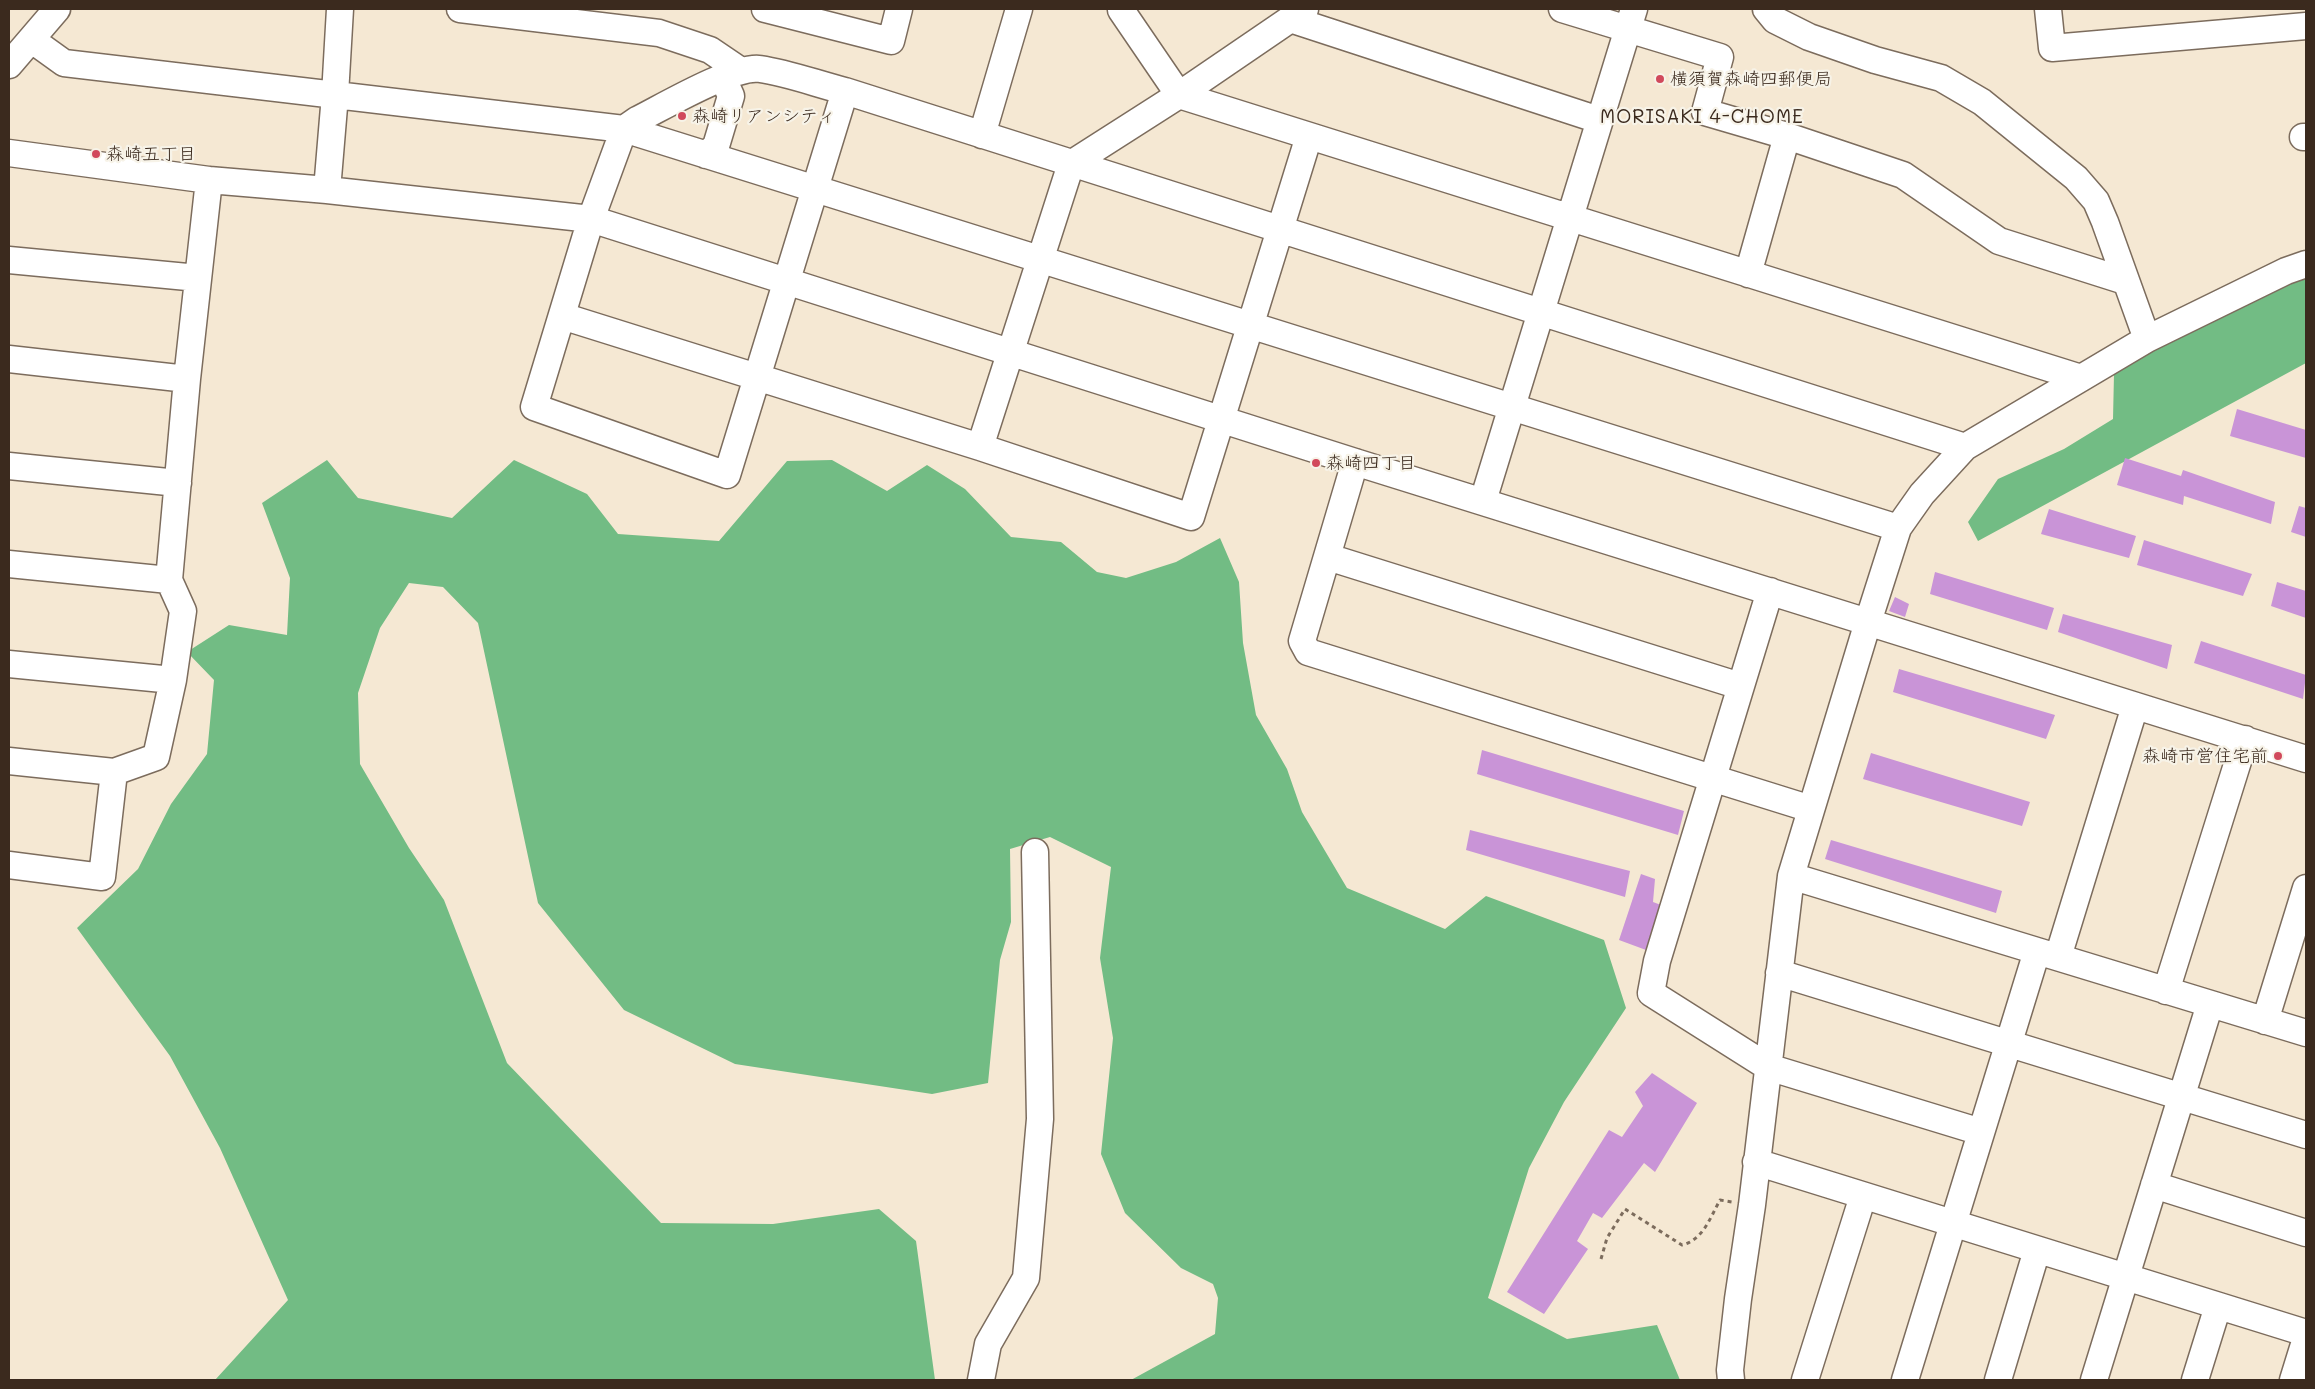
<!DOCTYPE html>
<meta charset="utf-8">
<style>
body{margin:0}
#map{position:relative;width:2315px;height:1389px;overflow:hidden;background:#f5e8d3;font-family:Mali,sans-serif}
canvas{display:block}
.frame{position:absolute;inset:0;border:10px solid #3b2a1e;pointer-events:none}
</style>
<div id="map">
<canvas width="2315" height="1389"></canvas>
<div class="frame"></div>
</div>
<script>
const g = document.querySelector('canvas').getContext('2d');
g.lineJoin = 'round';
function paint(path, color) { g.fillStyle = color; g.fill(path, 'evenodd'); }
function trace(path, color, width, dash) { g.strokeStyle = color; g.lineWidth = width; g.lineCap = dash ? 'butt' : 'round'; g.setLineDash(dash || []); g.stroke(path); }
function write(font, color, halo, rows, align = 'center') {
  g.font = font + ' Mali,"Klee One",sans-serif'; g.lineWidth = 4.5; g.setLineDash([]); g.textBaseline = 'middle'; g.strokeStyle = halo; g.fillStyle = color; for (const [text, x, y, turn = 0] of rows) {
    g.save(); g.translate(x, y); g.rotate((+turn || 0) * Math.PI / 180); g.textAlign = isNaN(turn) ? turn : align; if (halo) g.strokeText(text, 0, 0); g.fillText(text, 0, 0); g.restore();
  }
}
paint(new Path2D(`
 M2306 276V363L1978 541 1968 522 1998 479 2064 449 2113 419 2114 374 2160 341Z
 M327 460 358 498 452 518 514 460 587 494 618 534 719 541 787 461 832 460 887 491 927 465 965 489 1011 537 1061 542 1097 572 1126 578 1176 562 1220 538 1239 582 1243 643 1256 715 1287 769 1302 812 1347 888 1445 929 1486 896 1604 940 1626 1008 1564 1102 1529 1168 1488 1298 1567 1339 1657 1325 1680 1380H1131L1215 1334 1218 1298 1213 1284 1181 1268 1125 1213 1101 1154 1113 1038 1100 958 1111 867 1050 837 1010 849 1011 922 1000 960 988 1083 932 1094 735 1064 624 1010 538 903 478 623 443 587 409 583 380 628 358 693 360 764 409 848 444 900 507 1063 661 1223 773 1224 879 1209 916 1241 935 1380H215L288 1300 220 1148 170 1056 77 928 138 869 171 804 207 754 214 680 187 652 229 625 287 635 290 578 262 503Z`), '#72bc84');
paint(new Path2D(`
 M2237 409 2306 430V458L2230 436Z
 M2125 458 2181 476 2183 470 2275 502 2271 524 2184 496 2183 505 2117 485Z
 M2299 506 2306 508V537L2291 532Z
 M2049 509 2136 536 2129 558 2041 534Z
 M2144 540 2252 574 2243 596 2137 565Z
 M1935 572 2054 608 2047 630 1930 594Z
 M2277 582 2306 591V618L2271 606Z
 M1895 597 1909 604 1905 617 1889 611Z
 M2063 614 2172 645 2167 669 2058 632Z
 M2201 641 2306 675 2303 699 2194 663Z
 M1899 669 2055 715 2046 739 1893 692Z
 M1482 750 1684 811 1678 835 1477 774Z
 M1871 753 2030 802 2022 826 1863 779Z
 M1470 830 1630 871 1625 897 1466 850Z
 M1831 840 2002 891 1996 913 1825 859Z
 M1641 874 1655 879 1653 902 1661 905 1646 950 1619 940Z
 M1652 1073 1697 1103 1655 1172 1644 1163 1602 1218 1593 1213 1577 1241 1588 1249 1544 1314 1507 1292 1609 1130 1622 1137 1643 1106 1635 1092Z`), '#c994d7');
const minor = new Path2D(`
 M460 9 659 33 710 50 741 71
 M765 9 891 41 899 9
 M1562 9 1720 57 1705 112 1787 136 1903 175 1999 241 2125 281
 M1766 9 1775 20 1809 37 1875 60 1941 78 1982 102 2076 178 2096 201 2105 222 2147 339
 M2048 9 2052 48 2306 26
 M1121 10 1179 95 2081 378
 M1290 19 1599 120
 M32 40 64 63 624 129 1898 528
 M9 65 57 9
 M845 91 727 475 534 407 591 219 624 129 637 120C663 107 734 65 760 69 788 73 817 84 845 91L1965 447
 M982 135 1019 9
 M2303 137H2306
 M9 153 209 180 327 190 591 219 1355 462 2306 759
 M706 155 716 146 731 96 723 78
 M327 190 335 95 340 9
 M9 260 198 278
 M1748 274 1787 136
 M562 316 980 447 1191 517 1309 136
 M9 359 187 379
 M980 447 1071 164 1179 95 1305 9
 M1355 462 1302 641 1308 652 1811 809
 M9 466 178 483
 M1483 501 1634 9
 M1328 557 1740 686
 M9 564 169 580
 M1770 591 1657 961 1651 993 1768 1067 1981 1132
 M9 664 173 680
 M9 761 114 772
 M9 865 102 877 114 772 156 757 173 680 183 611 169 580 187 379 209 180
 M1791 876 2306 1033
 M2058 957 2135 706
 M1779 973 2306 1135
 M2166 991 2245 739
 M2265 1021 2306 888
 M1756 1162 2306 1333
 M2154 1185 2306 1233
 M981 1380 988 1344 1026 1278 1040 1119 1035 852
 M1731 1380 1730 1370 1738 1299 1752 1205 1791 876 1868 622 1898 528 1922 494 1965 447 2147 339 2286 271 2306 264
 M1805 1380 1863 1196
 M1905 1380 2037 951
 M1998 1380 2037 1250
 M2094 1380 2210 1004
 M2195 1380 2218 1306
 M2293 1380 2306 1338`);
trace(minor, '#7c6c5d', 29);
trace(new Path2D(`
 M1601 1259 1607 1238 1625 1209 1682 1245C1703 1240 1710 1218 1720 1200L1732 1202`), '#7c6c5d', 3, [4, 4]);
trace(minor, '#fff', 26);
for (const [x, y, r, color] of [
 [1660,79,5,"#d1495b"],
 [682,116,5,"#d1495b"],
 [96,154,5,"#d1495b"],
 [1316,463,5,"#d1495b"],
 [2278,756,5,"#d1495b"]
]) { const dot = new Path2D(); dot.arc(x, y, r, 0, 2 * Math.PI); g.fillStyle = color; g.fill(dot); trace(dot, '#f7f3e8', 2); }
write('18px', '#3b2a1e', '#f7f3e8', [
 ["横須賀森崎四郵便局",1670,79],
 ["森崎リアンシティ",692,116],
 ["森崎五丁目",106,154],
 ["森崎四丁目",1326,463],
 ["森崎市営住宅前",2268,756,"right"]
], 'left');
g.letterSpacing = '1px';
write('19px', '#3b2a1e', '#f7f3e8', [
 ["MORISAKI 4-CHOME",1702,117]
]);
g.letterSpacing = '0px';
</script>
